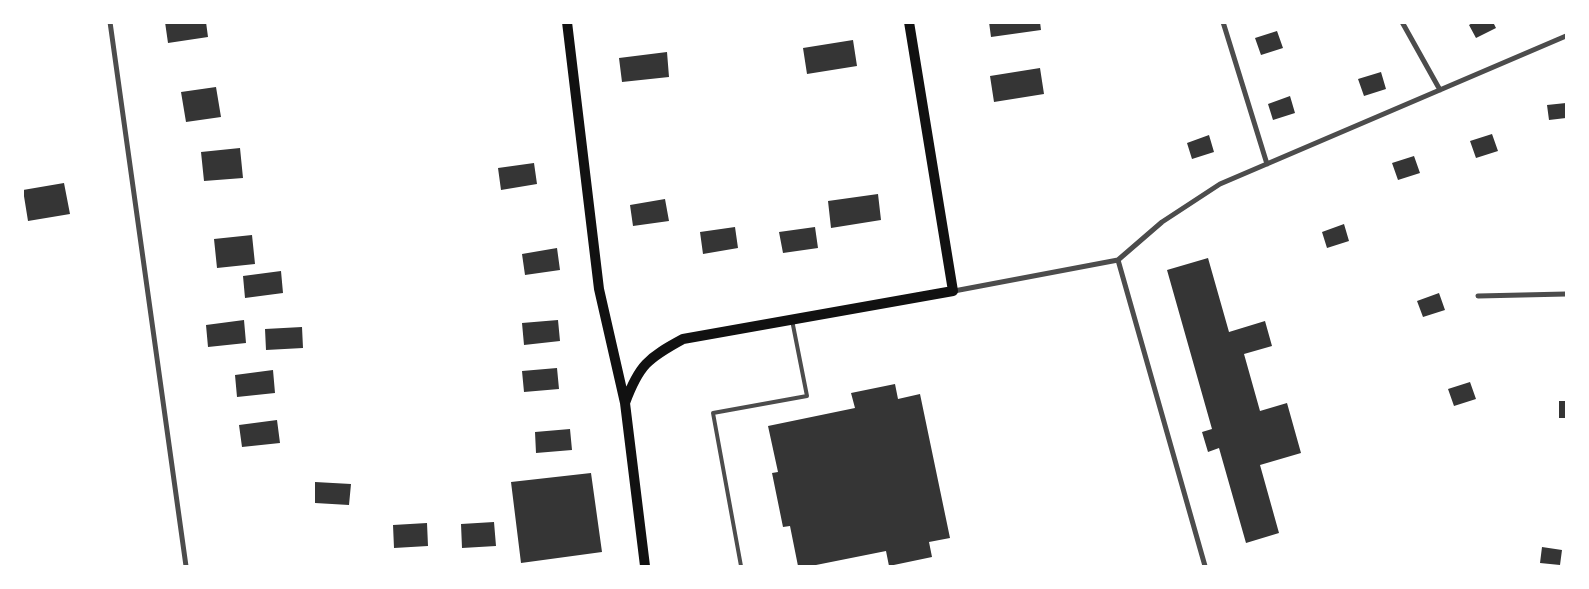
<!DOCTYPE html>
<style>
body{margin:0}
#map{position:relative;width:1589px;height:589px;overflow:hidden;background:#fff;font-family:Overpass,sans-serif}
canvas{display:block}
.frame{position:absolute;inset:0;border:24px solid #fff;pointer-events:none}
</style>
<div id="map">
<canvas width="1589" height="589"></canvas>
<div class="frame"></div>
</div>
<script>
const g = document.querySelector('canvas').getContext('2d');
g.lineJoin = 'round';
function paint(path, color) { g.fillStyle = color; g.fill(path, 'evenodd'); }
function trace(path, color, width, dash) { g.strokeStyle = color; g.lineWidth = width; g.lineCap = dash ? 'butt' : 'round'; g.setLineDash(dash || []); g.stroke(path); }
paint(new Path2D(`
 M165 22H206L208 37 168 43Z
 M989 22H1040L1041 30 991 37Z
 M1474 22H1493L1496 28 1476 38 1469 25Z
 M1277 31 1283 48 1261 55 1255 38Z
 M853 40 857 66 807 74 803 48Z
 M667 52 669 77 622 82 619 58Z
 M1040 68 1044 94 994 102 990 76Z
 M1381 72 1386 89 1364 96 1358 79Z
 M216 87 221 117 186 122 181 92Z
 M1290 96 1295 113 1273 120 1268 104Z
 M1566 103V118L1549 120 1547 105Z
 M1492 134 1498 151 1476 158 1470 141Z
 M1209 135 1214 152 1192 159 1187 143Z
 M240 148 243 178 204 181 201 152Z
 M1414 156 1420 173 1398 180 1392 163Z
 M534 163 537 184 501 190 498 168Z
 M64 183 70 214 28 221 23 190Z
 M878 194 881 220 831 228 828 201Z
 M665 199 669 221 633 226 630 205Z
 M1344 224 1349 241 1327 248 1322 232Z
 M735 227 738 248 703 254 700 232Z
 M815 227 818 248 783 253 779 232Z
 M252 235 255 264 217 268 214 239Z
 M557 248 560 270 525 275 522 254Z
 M1208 258 1229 332 1265 321 1272 346 1244 354 1260 411 1287 403 1301 453 1260 465 1279 533 1246 543 1219 448 1208 452 1202 432 1212 429 1167 270Z
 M281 271 283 293 245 298 243 276Z
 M1439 293 1445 310 1423 317 1417 301Z
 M244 320 246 343 208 347 206 325Z
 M558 320 560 341 524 345 522 323Z
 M302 327 303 348 266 350 265 329Z
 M557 368 559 389 524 392 522 371Z
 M273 370 275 393 237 397 235 375Z
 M1470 382 1476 399 1454 406 1448 389Z
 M895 384 898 399 920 394 950 538 929 542 932 557 889 566 886 551 811 566H798L790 526 783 527 772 473 778 472 768 426 855 408 851 393Z
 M1559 401H1566V418H1559Z
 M277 420 280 443 242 447 239 425Z
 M570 429 572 450 536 453 535 432Z
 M591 473 602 552 521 563 511 482Z
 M315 482 351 484 349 505 315 503Z
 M494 522 496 546 462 548 461 524Z
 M427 523 428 546 394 548 393 525Z
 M1542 547 1562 550 1560 565 1540 563Z`), '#353535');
trace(new Path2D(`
 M741 566 713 413 807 396 792 320`), '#4c4c4c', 4);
trace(new Path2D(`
 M110 22 186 566
 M1223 22 1267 164
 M1402 22 1440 90
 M1118 260 1205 566
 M954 291 1118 260 1162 222 1220 184 1566 36
 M1478 296 1566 294`), '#4c4c4c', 5);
trace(new Path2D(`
 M567 22 599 289 625 403 645 566
 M625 403C639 365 648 358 683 339L953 291 909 22`), '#111', 10);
</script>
